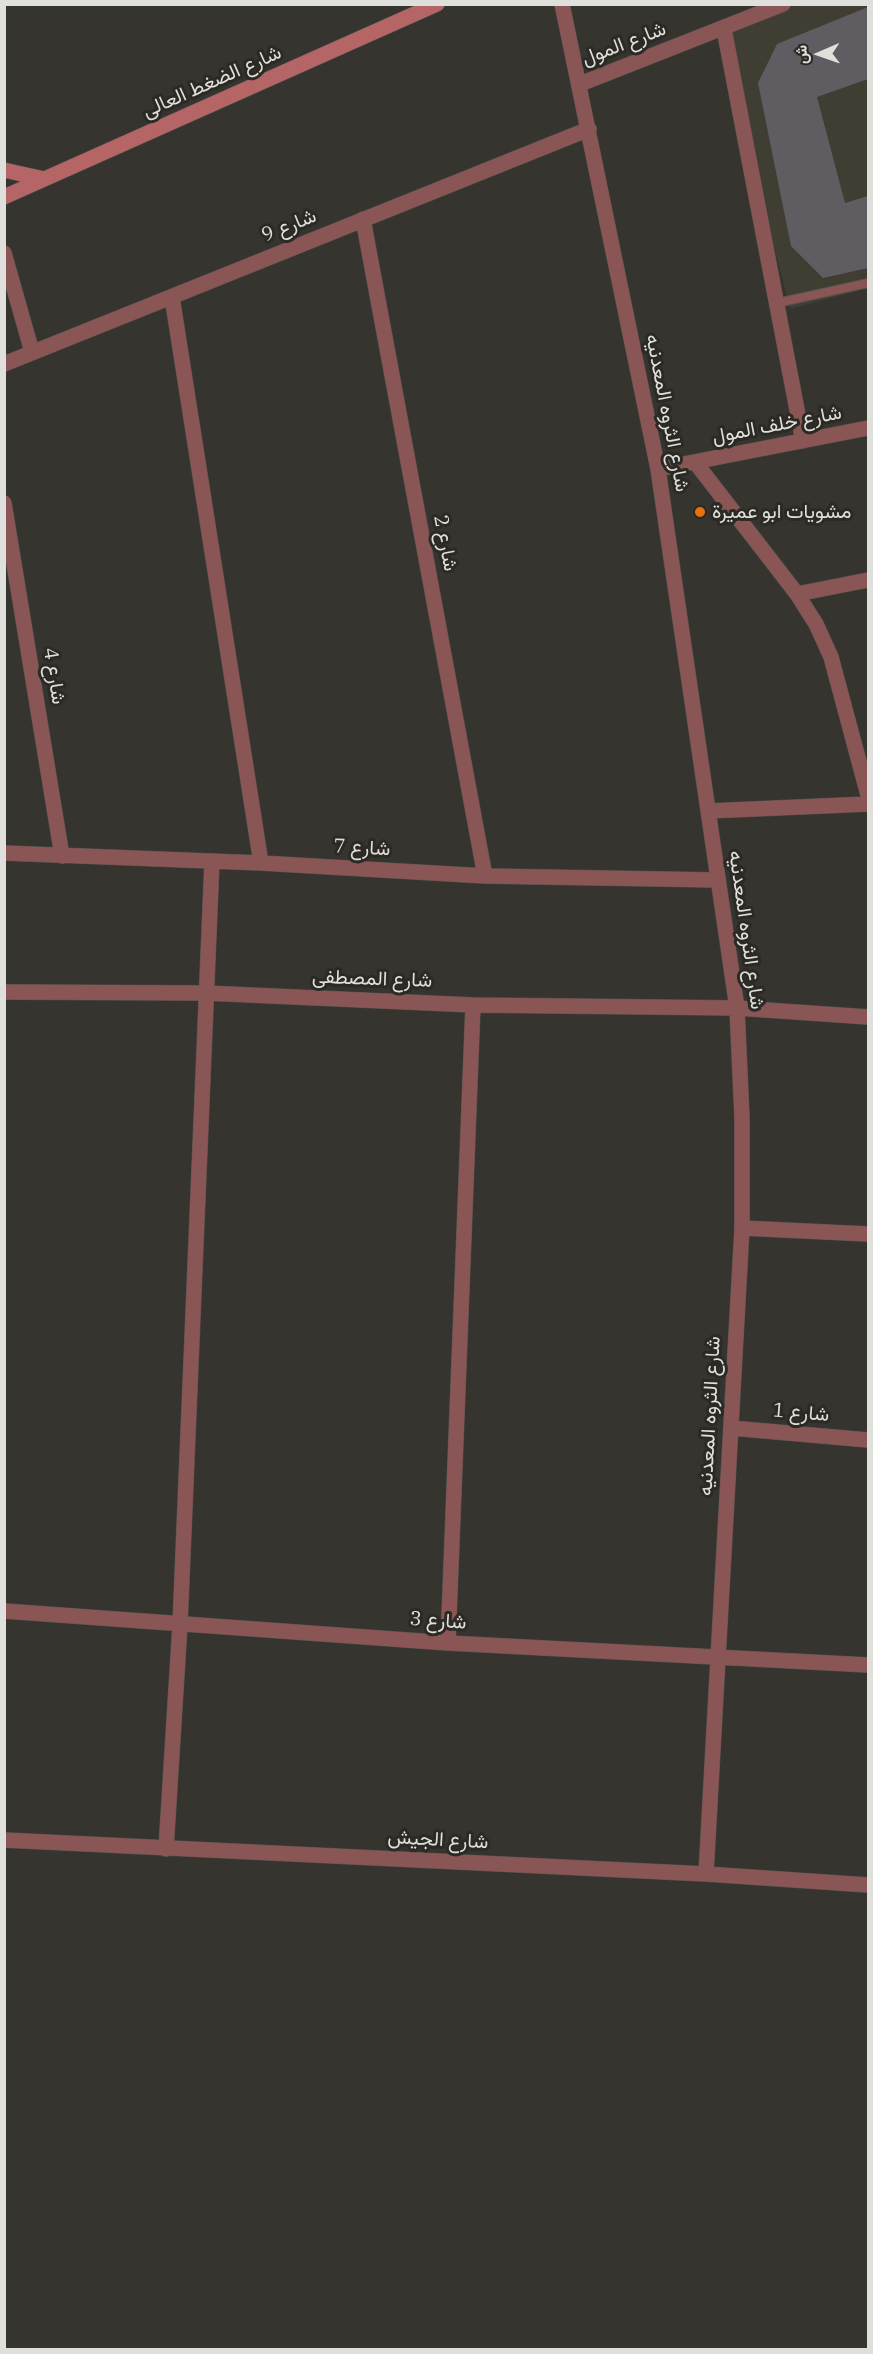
<!DOCTYPE html>
<meta charset="utf-8">
<style>
body{margin:0}
#map{position:relative;width:873px;height:2354px;overflow:hidden;background:#36342f;font-family:"IBM Plex Serif",Vazirmatn,serif}
canvas{display:block}
.frame{position:absolute;inset:0;border:6px solid #dfdfdb;pointer-events:none}
.north{position:absolute;left:789px;top:24px;width:60px;height:60px;-webkit-text-stroke:4px #2c2a25;paint-order:stroke;rotate:268deg;font-size:16px;font-weight:700;line-height:24px;text-align:center;color:#dfdfdb}
.north::after{content:'';display:block;margin:auto;width:21px;height:27px;background:#dfdfdb;clip-path:polygon(50% 0,100% 100%,50% 72%,0 100%)}
</style>
<div id="map">
<canvas width="873" height="2354"></canvas>
<div class="frame"></div>
<div class="north">ش</div>
</div>
<script>
const g = document.querySelector('canvas').getContext('2d');
g.lineJoin = 'round';
function paint(path, color) { g.fillStyle = color; g.fill(path, 'evenodd'); }
function trace(path, color, width, dash) { g.strokeStyle = color; g.lineWidth = width; g.lineCap = dash ? 'butt' : 'round'; g.setLineDash(dash || []); g.stroke(path); }
function write(font, color, halo, rows, align = 'center') {
  g.font = font + ' "IBM Plex Serif",Vazirmatn,serif'; g.lineWidth = 6; g.setLineDash([]); g.textBaseline = 'middle'; g.strokeStyle = halo; g.fillStyle = color; for (const [text, x, y, turn = 0] of rows) {
    g.save(); g.translate(x, y); g.rotate((+turn || 0) * Math.PI / 180); g.textAlign = isNaN(turn) ? turn : align; if (halo) g.strokeText(text, 0, 0); g.fillText(text, 0, 0); g.restore();
  }
}
paint(new Path2D(`
 M796 5H868V288L790 309 720 33Z`), '#403d32');
paint(new Path2D(`
 M868 7V79L817 97 845 203 868 196V268L823 278 791 246 758 83 777 44Z`), '#605c62');
const lane = new Path2D(`
 M777 303 868 283`);
const street = new Path2D(`
 M562 4 658 469 737 1008 742 1118V1228L706 1874
 M724 29 803 441
 M580 84 783 4
 M363 219 485 876
 M4 253 32 352
 M172 297 261 863
 M4 364 589 129
 M695 462 797 594 816 624 831 657 868 795
 M658 469 868 428
 M4 503 62 856
 M797 594 868 580
 M708 811 868 804
 M4 853 261 863 485 876 718 880
 M4 992 205 993 473 1005 737 1008 868 1017
 M742 1228 868 1234
 M731 1428 868 1440
 M4 1611 448 1643 868 1665
 M448 1643 473 1005
 M4 1840 706 1874 868 1885
 M166 1849 180 1625 212 861`);
const secondary = new Path2D(`
 M4 170 44 179
 M4 197 437 4`);
trace(lane, '#54534e', 10);
trace(street, '#54534e', 16);
trace(secondary, '#54534e', 16);
trace(lane, '#895555', 8);
trace(street, '#895555', 15);
trace(secondary, '#b66567', 15);
for (const [x, y, r, color] of [
 [700,512,6,"#e8710a"]
]) { const dot = new Path2D(); dot.arc(x, y, r, 0, 2 * Math.PI); g.fillStyle = color; g.fill(dot); trace(dot, '#2c2a25', 2); }
write('20px', '#dfdfdb', '#2c2a25', [
 ["شارع المول",624,44,-21],
 ["شارع الضغط العالى",212,82,-24],
 ["شارع 9",289,226,-22],
 ["شارع الثروه المعدنيه",667,413,79],
 ["شارع خلف المول",777,425,-11],
 ["شارع 2",445,543,79],
 ["شارع 4",54,676,81],
 ["شارع 7",362,848,3],
 ["شارع الثروه المعدنيه",746,930,82],
 ["شارع المصطفى",372,979,2],
 ["شارع 1",801,1413,5],
 ["شارع الثروه المعدنيه",710,1416,-87],
 ["شارع 3",438,1621,4],
 ["شارع الجيش",438,1840,3]
]);
write('20px', '#dfdfdb', '#2c2a25', [
 ["مشويات ابو عميرة",712,512]
], 'left');
</script>
